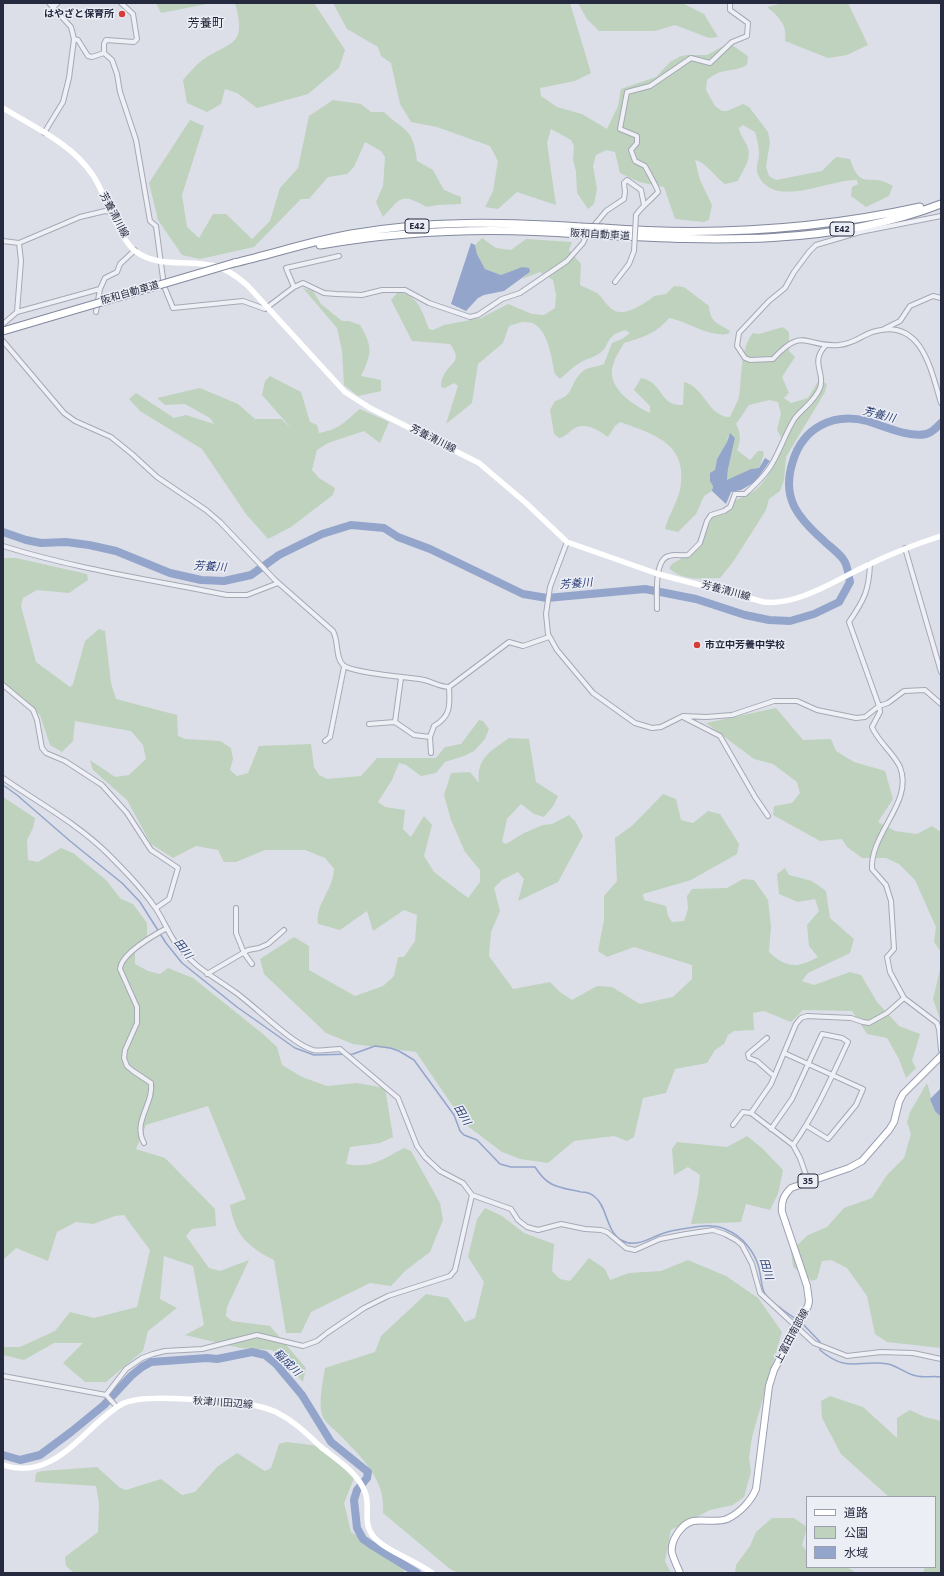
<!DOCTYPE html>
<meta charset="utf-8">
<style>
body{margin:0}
#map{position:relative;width:944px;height:1576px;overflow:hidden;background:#dcdfe8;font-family:"Noto Sans","Noto Sans JP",sans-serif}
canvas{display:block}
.frame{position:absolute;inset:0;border:4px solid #252a3f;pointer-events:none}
.legend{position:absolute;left:806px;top:1496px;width:130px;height:72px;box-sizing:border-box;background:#eceef5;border:1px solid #9ca0ac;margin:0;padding:5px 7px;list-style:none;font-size:12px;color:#252a3f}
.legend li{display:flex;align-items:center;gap:8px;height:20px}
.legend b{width:20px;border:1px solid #9ca0ac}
</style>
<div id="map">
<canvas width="944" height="1576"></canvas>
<div class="frame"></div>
<ul class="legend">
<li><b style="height:5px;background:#fff"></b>道路</li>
<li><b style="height:11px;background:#bed2bd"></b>公園</li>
<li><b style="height:11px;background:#94a5cb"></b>水域</li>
</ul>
</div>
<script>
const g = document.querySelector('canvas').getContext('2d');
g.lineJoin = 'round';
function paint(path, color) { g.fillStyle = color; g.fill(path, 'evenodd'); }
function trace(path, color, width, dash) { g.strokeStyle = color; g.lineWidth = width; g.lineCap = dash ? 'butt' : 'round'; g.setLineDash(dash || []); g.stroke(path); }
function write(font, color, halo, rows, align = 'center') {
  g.font = font + ' "Noto Sans","Noto Sans JP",sans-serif'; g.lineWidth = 3; g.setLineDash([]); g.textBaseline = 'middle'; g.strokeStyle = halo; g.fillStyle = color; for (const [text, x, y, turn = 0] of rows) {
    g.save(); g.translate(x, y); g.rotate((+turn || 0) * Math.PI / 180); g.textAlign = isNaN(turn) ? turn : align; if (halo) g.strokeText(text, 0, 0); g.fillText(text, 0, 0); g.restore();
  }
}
paint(new Path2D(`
 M156 3H212L161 13Z
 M235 3H314L345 50 339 68 308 94 257 108 237 93 225 89 221 104 207 112 187 103 183 80C188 74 194 67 200 62 229 40 248 49 235 3Z
 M333 3H570L591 73 575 81 540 88 541 96 557 107 582 114 607 129 618 106 621 89 656 77 670 62 681 56 688 55H707L729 43 748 56 747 65C732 73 722 67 707 80L706 90 715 106 722 111H727L743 104 749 107 768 132 770 142 766 167 769 176 776 180 822 171 836 157 850 159C861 193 870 171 893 186L889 196 866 207 851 196 852 187 858 184 857 180C829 179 774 210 758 175 755 167 759 161 759 154 759 146 757 139 755 132L743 125 739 128C740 136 746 141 748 148 752 160 742 171 738 181L725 184C716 178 706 162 695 160L700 180 712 205 709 220 704 222 675 219 664 187 639 182 620 173 615 152 606 150 596 155 593 166 597 189 594 204 588 209 577 193 576 171 573 160 574 146 571 140 551 129 547 143 556 205 517 192 498 209 485 207 493 191 498 161 490 146 437 127 411 122 400 104 391 63 381 56 378 47 347 29Z
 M578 3H682L704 14 718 37 709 38 675 25 655 31H599L587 19Z
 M783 3H848L868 45 847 55 828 58 785 41C788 25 778 16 767 7Z
 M333 100 361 104 371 112H384C406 133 413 127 417 161L433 170 444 190 461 197V204L438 205 427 207C401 193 402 196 383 217L376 202 383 186 385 157 381 151 365 142 354 167 347 174 328 177 309 199H301L254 247 200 259 182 255 158 220 149 183 190 120 204 126 182 195 187 227 199 238 213 214H226L252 239 270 221 280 188 298 168 309 116Z
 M482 238 496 248 511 250 526 239 572 242 569 250 581 264 580 285C585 288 592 290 597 293 603 298 607 307 615 311 626 316 646 303 654 296L666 294 674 286 684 287 709 306C710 323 718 323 730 331L728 334C708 337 689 322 669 318 657 333 642 338 624 343 621 349 616 356 614 362 604 386 631 404 650 413V406L634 390 641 378C665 383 658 406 683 405L684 382C704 386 708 417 730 417 733 410 737 403 739 397 742 378 740 348 753 333L759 334 783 327 789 332V351L795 357 782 377 789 393 784 398 791 403 808 398 819 380 827 384 825 392 786 457 784 480 780 491 769 499 766 510 733 562 720 578C702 578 683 582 669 568L672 564C678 560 697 551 700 545 707 533 708 521 719 511 728 503 738 499 749 494 765 487 779 458 784 442L777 430 781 414 778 402 769 400 749 405 736 424C741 433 741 441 737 450L750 460 758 451H763L764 454 759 468 751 469 727 481 728 469 735 438 728 436 727 442 717 459 712 491 704 496 696 514 678 532 665 529C669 513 680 499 681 483 686 442 650 433 620 422L615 426 608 437C599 431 587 422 575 428 569 431 566 437 559 438L554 434 550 410 555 401C576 395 568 384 583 371 587 367 598 367 604 364L612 343 622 339 630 333 625 330C604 336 611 345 600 353 595 357 589 358 583 361 575 365 567 373 560 379L555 374C551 358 548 320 524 322 519 322 513 325 509 326L503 343 478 364 472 403 446 424 458 386 454 383 445 388 441 387C441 384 441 380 443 377 449 362 464 363 450 344L412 341 391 300 398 292C419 296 422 311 429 329L433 330 444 325 481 318 508 304 532 314 544 315 555 308 556 295 553 280 540 272 522 279 530 272 522 267 501 275 485 269 477 254 475 245Z
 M303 288 313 291 321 304 342 321H349L360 325C373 347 372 354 361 376L381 380V391L358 396 344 385 342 351 337 328Z
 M270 376 301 392 310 422 317 425 319 433C341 429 344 422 360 409L389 422 380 443 364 431 328 443 317 450 312 470 319 478 335 488 333 495 291 527 268 539 246 514 202 449 140 411 129 399 136 393 174 418 186 415 214 424 210 418 185 404 165 405 157 398 200 388 238 404 255 419H281L291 428 262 395 265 381Z
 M3 558H16L87 574 88 580 69 593 37 590 23 598 21 606 36 662 70 687 73 684 85 641 99 629 105 631 111 683 116 699 177 715 178 736 185 739 220 741 231 748 233 759 230 770 237 776 248 773 259 746 311 744 314 767 319 775 327 779 361 776 377 758H436L445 747 461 744 479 720 483 721 489 729 485 739 474 751 464 756 445 762 436 773 421 776 406 765 399 763 392 780 378 802 385 807 405 810 403 829 411 837 424 816 432 825 424 856 434 872 468 898 480 882V870L465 852 451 820 444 795 451 773 470 772 479 783C476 758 490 752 509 738L529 739 536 782 558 796 554 805 544 817 534 814 521 804 507 819 502 842 506 844 524 833 543 825 552 824 569 815 575 821 583 836 558 882 518 901 524 879 518 872 502 880 494 888 500 911 491 932 489 956 513 989 550 982 560 992 572 1000 597 986 612 987 640 1004 673 997 692 979V965L634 947 607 957 598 951 604 920V896L617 881 615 838 633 825 663 794 676 799 681 820 693 823 708 811 720 814 739 844 737 854 691 880 643 894 644 900 666 906 668 916 672 922 684 921 688 909 687 896 692 889 727 888 743 879 754 880 768 900 771 926 769 952C787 969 798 968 818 957L809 946 807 925 819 911 815 899 798 902 779 894 777 874 785 868 789 875 812 881 826 891 830 918 854 939 850 953 808 973 802 981 814 985 850 972 861 975 877 1002 899 1026 920 1034 912 1061 916 1068 906 1078 899 1059 887 1038 867 1034 852 1011 803 1010 791 1022 764 1011 753 1013 754 1030 734 1031 728 1035 724 1044 715 1050 707 1063 675 1069 666 1093 643 1098 634 1137 627 1141 614 1136 574 1141 548 1163 520 1159 502 1152 465 1124 416 1052 353 1044 326 1033 264 974 260 959 294 937 309 946V970L355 996 383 986 394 976 398 957H404L415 941 417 915 404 910 373 931 367 911 340 930 318 924C315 904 333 891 334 869L325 858 305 850H265L236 862H224L218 850 196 846 173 858 151 844 127 800 93 770 90 760 115 777 129 775 146 759 143 745 131 731 75 721 73 741 62 752 50 745 40 715 3 682Z
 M776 708 803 740 831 739 836 751 854 762 885 771 893 799 878 822 895 831 917 834 932 826 941 832V952L934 942 936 927 915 880 899 864 886 858H862L847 847 842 839 820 841 773 815 774 806 792 803 800 793 797 782 773 764 754 759 706 723Z
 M3 797 35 818 33 828 27 840 28 860 38 862 61 848 73 853 106 880 121 899 133 904 147 923V937L135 952V964L148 971 160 974 168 968 193 978 263 1034 277 1047 282 1065 302 1077 327 1086 357 1083 385 1088 393 1137 380 1143 350 1147 346 1164C371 1169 383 1159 404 1148L411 1151 440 1203 443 1220 430 1252 405 1271 391 1286 370 1283 311 1312 301 1333H286L274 1260C248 1247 235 1235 230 1205L246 1199 208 1106 146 1125 136 1149 165 1158 215 1209 216 1226 192 1229 186 1236 209 1268 220 1271 249 1260 227 1307 226 1316 232 1321 270 1326 306 1368 303 1382 272 1350 240 1348 185 1335 204 1325 193 1266 164 1256 160 1299 177 1308 148 1331 143 1351 106 1382H85L63 1363 83 1343H54L24 1360 3 1355V1347H20L55 1331 70 1312 94 1318 137 1307 150 1250 124 1215 115 1216 93 1224 76 1222 57 1232 48 1261 16 1248 3 1260Z
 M941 966V1022L933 999Z
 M927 1083C932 1096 930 1107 941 1117V1348L887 1342 875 1334 867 1296 847 1268 831 1260 822 1261 817 1279 812 1281 793 1267 791 1251 808 1235 827 1227 844 1208 872 1198 887 1175 904 1158 911 1134 907 1122 910 1112Z
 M747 1136 762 1148 783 1170 778 1194 770 1210 746 1204 741 1222 691 1224 698 1194 700 1175 688 1167 674 1175 672 1149 677 1142 727 1147Z
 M485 1208 502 1216 524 1233 554 1244 552 1271 560 1279 570 1281 589 1258 605 1269 610 1280 629 1273 661 1271 688 1260 726 1276 758 1298 782 1332 752 1437 749 1458 751 1472 744 1497 733 1505 710 1510 671 1530 665 1561 671 1573H459L450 1569 383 1513C386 1479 361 1457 339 1434 334 1429 327 1424 324 1419 317 1408 323 1380 325 1368L375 1352 381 1336 426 1294 448 1298 465 1322 475 1318 484 1282 468 1257 477 1219Z
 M830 1396 863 1407 897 1438V1418L910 1410 925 1417 941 1421V1573H923L925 1567H935V1497H889L841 1454 822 1418 821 1401Z
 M286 1442 320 1446 355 1476 344 1503 351 1532 403 1564 404 1573H74L66 1566 65 1557 98 1532 99 1504 96 1486 35 1482 36 1473 42 1471 97 1467 119 1487 126 1490 161 1479 182 1495 195 1492 217 1467 237 1453 265 1471 271 1468 279 1444Z
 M772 1518H794L807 1527 802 1545 807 1552V1567H847L856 1573H735L736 1565 750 1546 756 1532Z`), '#bed2bd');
paint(new Path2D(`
 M471 243 475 245 477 254 485 269 501 275 522 267 529 268 530 272 504 291 484 295 478 298 466 311 451 304Z
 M730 433 735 438 728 469 727 480 751 469 759 468 765 458 770 461 755 482 741 490 731 492 726 504 712 491 713 486 710 481V473L715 470 717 459 727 442Z
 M941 1088V1117L935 1111 930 1099Z`), '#94a5cb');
trace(new Path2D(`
 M3 785 17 795 70 841 122 883 140 902 166 943 182 963 237 1007 295 1048 314 1055 353 1054 375 1046 390 1048 399 1051 414 1060 454 1115 460 1131 464 1135 477 1140 500 1164 511 1167H535C548 1188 559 1187 581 1192 585 1192 591 1193 595 1197 607 1206 606 1231 621 1240 636 1249 651 1237 664 1233 673 1230 704 1225 712 1226 717 1226 723 1228 727 1230 742 1236 755 1252 759 1268 761 1276 761 1285 764 1292 768 1301 790 1315 799 1321
 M802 1323 820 1342V1350C848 1374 859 1359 888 1364 897 1366 904 1372 913 1375 923 1379 932 1375 941 1377`), '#94a5cb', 1.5);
trace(new Path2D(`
 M3 532 26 540 41 543 66 542 89 545 116 551 170 573 201 580 224 581 251 575 279 555 322 534 351 525 384 528 398 537 430 549 523 594 547 598 645 589 696 599 745 615 769 620 790 621 814 614 839 602 850 582C848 574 848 565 843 559 838 552 829 546 823 540 797 517 781 497 793 461 803 428 833 412 867 421 884 426 909 438 926 434 932 433 937 427 941 423
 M3 1455 20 1460 40 1455 71 1432 104 1405 131 1376 142 1367 151 1362 207 1358 217 1359 252 1352 265 1355 276 1364 302 1395 331 1442 368 1472 367 1478 357 1490 354 1500 357 1528 363 1539 370 1544 417 1573`), '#94a5cb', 8);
const minor = new Path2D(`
 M121 3 133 14 137 39 134 42 106 40 104 44V53L112 60 117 74 120 92 136 140 150 221 156 226 164 286 173 308 243 301 265 309 294 287 303 283 324 293 336 294 362 295 382 290H405L429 303 470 317 478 315 502 299 520 293 567 261 583 243 587 234
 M74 39 78 40 88 56 92 57 104 53
 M44 133 63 102 69 78 74 39 71 27 49 3
 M636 215C642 206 651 200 658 192 658 189 647 170 645 166L635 161 631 150 637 143V136L620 129 627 92 650 86 691 58 710 63 732 42 747 36 748 23 730 10V3
 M941 216 860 232 816 245 809 252 794 272 785 288 769 301 739 333 737 346 745 358 750 360 773 359C804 325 805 348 839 345 857 343 862 334 876 331 922 319 931 370 941 403
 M592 228 606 211 624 199 625 192 624 183 627 180 641 190 644 205
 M3 241 19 243 80 217 105 211 112 212
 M615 282 629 264 634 251
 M294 287 286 268 339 256
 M17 312 21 261 19 243
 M96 312 100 289 105 278 117 272 120 264 135 250
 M3 324 17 312 100 289
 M884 329 900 321 910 306 933 296 941 298
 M3 341 64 413 75 421 111 437 132 454 157 477 206 510 220 522 275 580 333 631C339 642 335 657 343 665 352 673 405 677 419 679 430 680 438 687 449 687L509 642 523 646 549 637
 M567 542 550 587 546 614 548 634 557 650 593 693 635 723 652 728 661 727 683 716 706 717 732 715 774 701H797L817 710 856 718 865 717 879 706 888 703 904 691 925 690 941 704
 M3 546C76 569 152 580 227 595H247L278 583
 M905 548 941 672
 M870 564C869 591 864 600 849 622L879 706 880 712 872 727C878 742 893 752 900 767 914 802 870 833 872 869L886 885 891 901 894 949 887 957 890 972 904 998 937 1023 939 1029 941 1050
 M657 609C657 596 654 559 669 556 675 554 682 556 688 555L700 543 707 521 711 515 724 511 730 507 735 494H745C755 485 767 474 773 462 781 448 786 432 795 418 803 408 815 401 820 388 826 373 809 363 826 345
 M401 678 395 722 414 735 430 737 434 726C451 716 450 706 449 687
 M3 685 33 710 37 720 42 748 46 753 65 761 102 785 127 813 151 850 178 868 169 899 156 908
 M683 717 720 736 755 797 768 816
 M369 724 395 722
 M430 737 431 753
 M325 741 330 737 344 667
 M3 778C37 802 75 822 106 852 123 869 140 886 154 906 163 918 168 933 177 945 195 968 213 976 235 992 255 1006 292 1044 313 1050 321 1052 331 1049 340 1049L398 1098 417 1146 425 1157 440 1171 463 1183 472 1195 511 1209 518 1220 527 1227 538 1230 561 1224 585 1229 601 1230 607 1232 626 1248 635 1250 660 1239 686 1234 713 1230 725 1234 736 1240 742 1245 752 1264 760 1293 814 1343 847 1356 881 1352 913 1353 941 1359
 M236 908V933L244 953 252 964
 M207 974 248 950 259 948 268 944 284 930
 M767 1038 748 1054 749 1058 757 1061 774 1076
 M784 1053 863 1089 856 1105 828 1139 807 1126
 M733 1125 743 1112 751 1113
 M771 1129 792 1099 822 1034 842 1038 848 1042C831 1078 816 1113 793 1145
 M144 1143C132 1122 154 1104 151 1083L133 1071 127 1066 124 1058 125 1050 137 1023V1007L120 969C121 954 154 935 167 928
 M808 1181 800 1158 793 1145 751 1113 771 1084 796 1024 801 1018 807 1016 851 1018 863 1022 869 1023 887 1013 904 998
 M3 1376 106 1395 117 1407
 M106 1395 126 1369 142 1358 153 1354 165 1351 202 1349 257 1335 303 1346 317 1341 327 1333 364 1308 388 1296 450 1276 455 1270 472 1195`);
const tertiary = new Path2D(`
 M53 7 57 3`);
const primary = new Path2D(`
 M680 1573C677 1566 674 1560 672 1553 670 1541 681 1524 693 1521 704 1519 716 1523 727 1519 740 1513 751 1501 756 1489L769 1386 774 1370 808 1306 809 1301 807 1286 782 1212C781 1201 784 1195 791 1188L849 1168 862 1161 889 1130 894 1122 899 1102 903 1094 941 1056`);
const motorway = new Path2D(`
 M603 228C709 236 816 230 920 207
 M601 235C714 241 833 246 941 204
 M320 245C406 230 492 227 579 234
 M234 263C273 254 311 241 351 234 427 220 504 222 580 227`);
trace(minor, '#a5a9b5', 6);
trace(tertiary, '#a5a9b5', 7);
trace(primary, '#9ba0b4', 8);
trace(motorway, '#83899f', 9);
trace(minor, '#eff0f6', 4);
trace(tertiary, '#eff0f6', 5);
trace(new Path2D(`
 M3 108C34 127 72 144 92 174 106 194 118 237 135 251 159 269 189 259 215 266 228 269 239 278 248 286L345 392 370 408 479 463 526 503 567 542 658 574 764 602C799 606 839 578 870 564 893 553 916 544 941 536
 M3 1465C56 1483 85 1425 122 1404 144 1392 215 1402 243 1403 254 1405 265 1407 276 1412 294 1421 306 1433 321 1447 337 1460 357 1472 365 1492 371 1506 362 1522 373 1536 385 1551 415 1560 432 1573`), '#fff', 5.5);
trace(primary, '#fff', 6);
trace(motorway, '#fff', 7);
const minorBridge = new Path2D(`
 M634 251 636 215`);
const motorwayBridge = new Path2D(`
 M580 227 603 228
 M579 234 601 235
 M3 331 234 263`);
trace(minorBridge, '#a5a9b5', 6, []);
trace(motorwayBridge, '#83899f', 9, []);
trace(minorBridge, '#eff0f6', 4);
trace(motorwayBridge, '#fff', 7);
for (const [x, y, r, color] of [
 [122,14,4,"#d73d37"],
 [697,645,4,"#d73d37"]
]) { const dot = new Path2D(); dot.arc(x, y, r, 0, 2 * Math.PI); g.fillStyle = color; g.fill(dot); trace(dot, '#eceef5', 1.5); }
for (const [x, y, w] of [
 [417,226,24],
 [842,229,24],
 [808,1181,20]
]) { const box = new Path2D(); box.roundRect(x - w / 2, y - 7, w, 14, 3); g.fillStyle = '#eceef5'; g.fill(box); trace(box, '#252a3f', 1); }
write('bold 9px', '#252a3f', null, [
 ["E42",417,226],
 ["E42",842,229],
 ["35",808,1181]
]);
write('bold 10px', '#252a3f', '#eceef5', [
 ["はやざと保育所",114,14],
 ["市立中芳養中学校",705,645,"left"]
], 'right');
write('10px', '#252a3f', '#eceef5', [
 ["芳養清川線",114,215,62],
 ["阪和自動車道",600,235,3],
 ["阪和自動車道",130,293,-16],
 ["芳養清川線",433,439,27],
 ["芳養清川線",726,591,15],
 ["上富田南部線",792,1336,-62],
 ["秋津川田辺線",223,1403,4]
]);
write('italic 11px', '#2c3f76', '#eceef5', [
 ["芳養川",879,415,14],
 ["芳養川",210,567,3],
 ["芳養川",576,584,-5],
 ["田川",183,949,52],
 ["田川",462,1115,59],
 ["田川",766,1269,74],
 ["稲成川",287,1363,45]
]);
write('12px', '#181b30', '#eceef5', [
 ["芳養町",206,24]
]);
</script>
